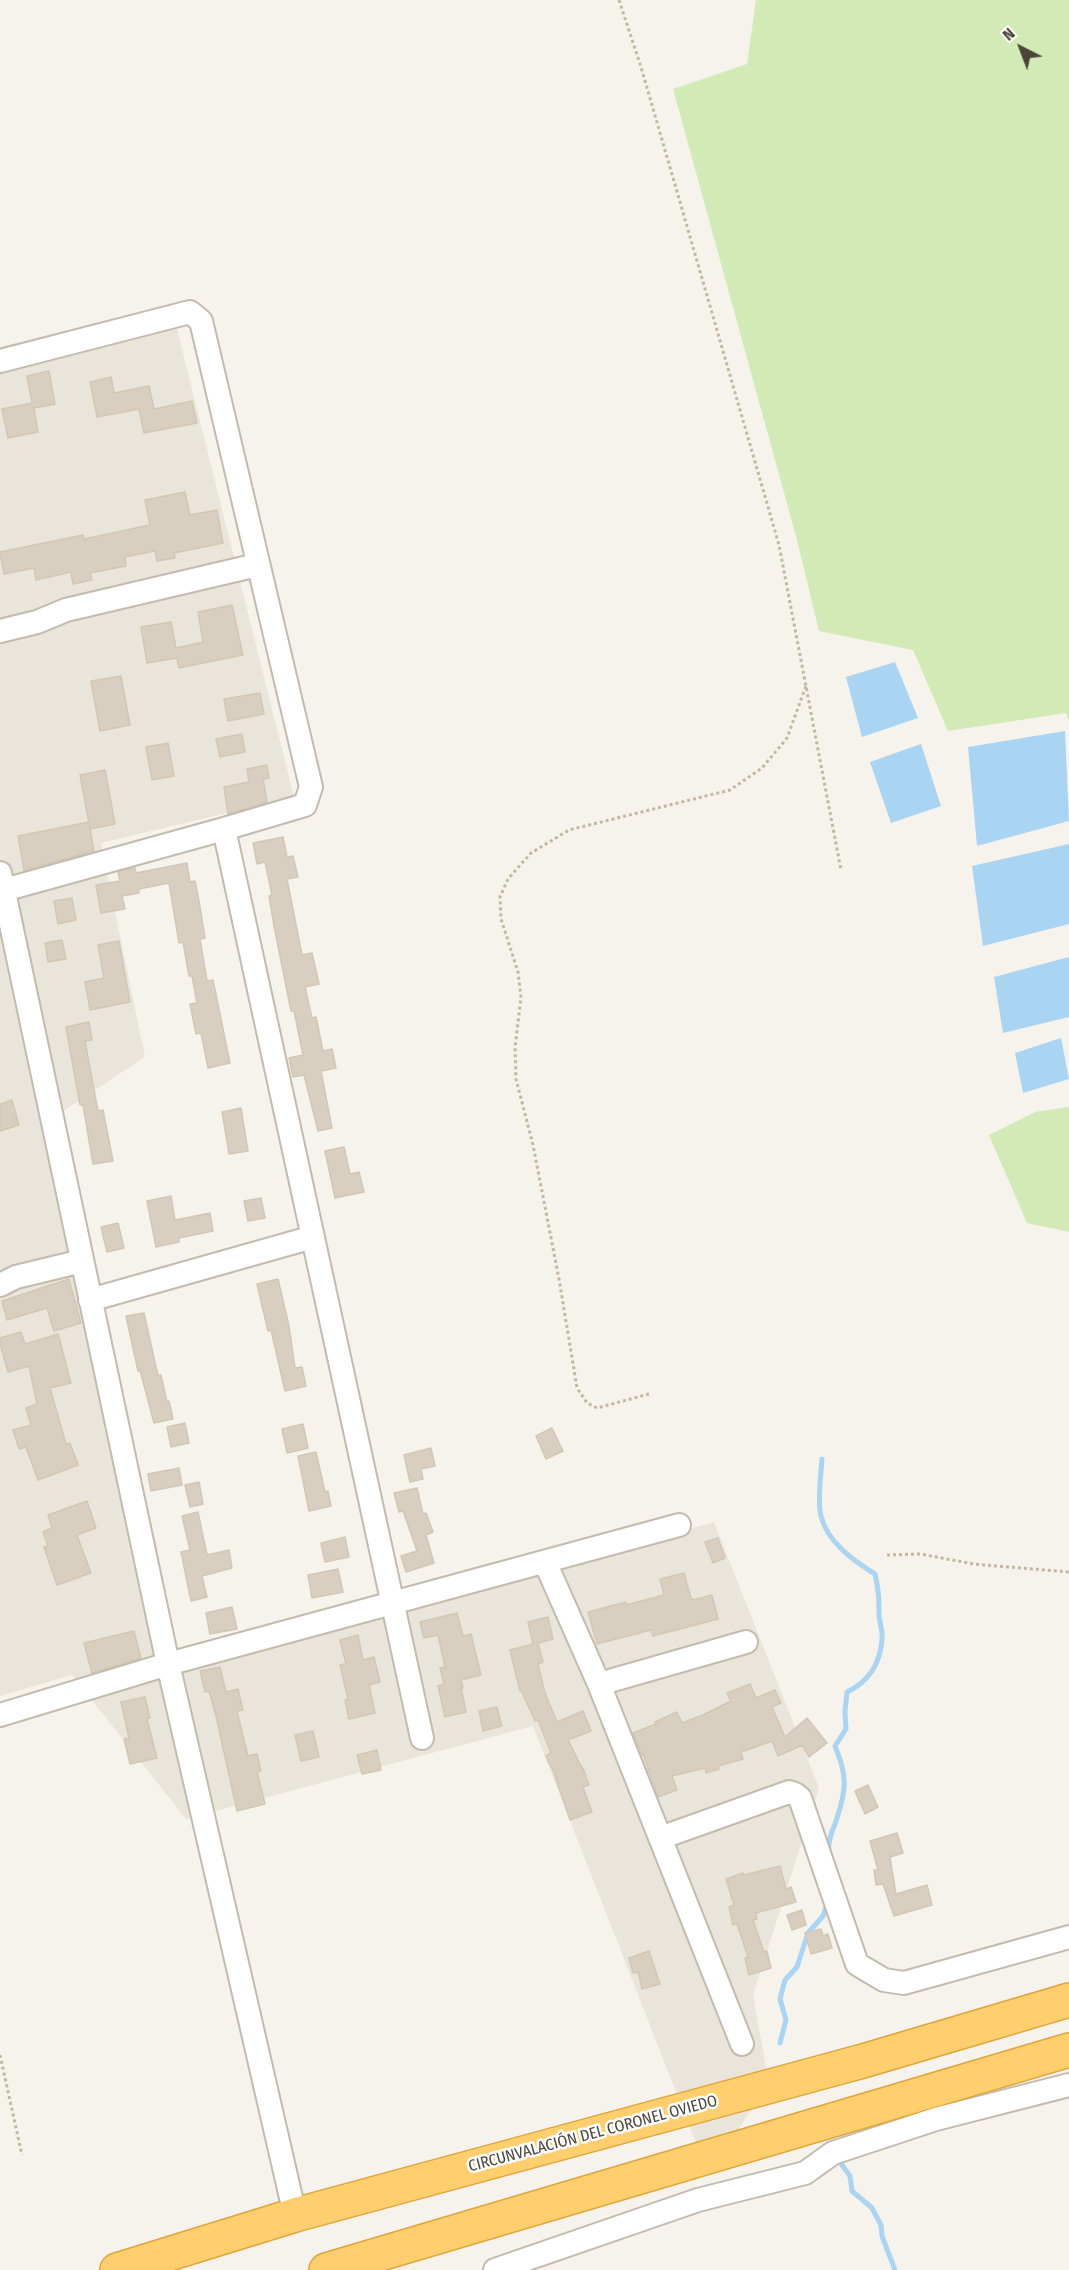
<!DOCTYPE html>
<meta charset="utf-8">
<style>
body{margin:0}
#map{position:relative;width:1069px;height:2270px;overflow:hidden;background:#f6f3ec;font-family:"Fira Sans Condensed",sans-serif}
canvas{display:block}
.north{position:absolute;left:991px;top:18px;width:60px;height:60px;-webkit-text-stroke:4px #fff;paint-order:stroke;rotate:318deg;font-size:16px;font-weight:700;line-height:24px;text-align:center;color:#4b4439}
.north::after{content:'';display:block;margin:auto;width:21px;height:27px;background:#4b4439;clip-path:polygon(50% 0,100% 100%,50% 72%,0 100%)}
</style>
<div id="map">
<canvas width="1069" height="2270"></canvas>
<div class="north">N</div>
</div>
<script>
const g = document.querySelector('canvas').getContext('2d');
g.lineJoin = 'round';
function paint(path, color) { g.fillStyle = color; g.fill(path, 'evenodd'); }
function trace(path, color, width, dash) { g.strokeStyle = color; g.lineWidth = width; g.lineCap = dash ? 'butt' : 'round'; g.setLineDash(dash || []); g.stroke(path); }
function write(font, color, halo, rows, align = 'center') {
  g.font = font + ' "Fira Sans Condensed",sans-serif'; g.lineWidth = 5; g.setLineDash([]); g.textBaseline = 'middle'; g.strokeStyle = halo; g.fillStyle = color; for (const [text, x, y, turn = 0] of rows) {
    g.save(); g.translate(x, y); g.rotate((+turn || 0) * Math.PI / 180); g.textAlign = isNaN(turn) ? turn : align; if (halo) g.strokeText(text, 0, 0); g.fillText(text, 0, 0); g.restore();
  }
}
paint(new Path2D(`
 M176 325 294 797 101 843 145 1057 44 1124 162 1678 714 1522 819 1788 753 1995 769 2084 708 2174 533 1726 186 1819 72 1675 0 1696V372Z`), '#eae5da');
paint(new Path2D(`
 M756 0H1069V721L1066 713 948 731 913 650 819 631 797 540 673 89 747 64Z
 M1069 1107V1232L1027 1223 989 1135 1035 1112Z`), '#d2eab5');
paint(new Path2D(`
 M895 662 918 718 862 737 846 677Z
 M1065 731 1069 821 977 846 968 747Z
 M921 744 941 806 891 823 870 762Z
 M1069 844V924L983 946 972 866Z
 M1069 957V1017L1003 1033 994 977Z
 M1061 1038 1069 1079 1023 1093 1015 1053Z`), '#a9d4f2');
trace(new Path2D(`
 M822 1459C821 1475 817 1501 821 1516 827 1542 854 1561 875 1574 879 1591 879 1599 879 1616 880 1624 883 1632 882 1640 880 1664 868 1682 847 1692L845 1712 846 1729 835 1746C847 1775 847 1788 837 1818 834 1829 827 1839 829 1850
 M780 2043 786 2020 780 1999 785 1980 797 1967 808 1933 823 1916 828 1901
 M837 2158 850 2176 852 2191 872 2208 881 2225 882 2236 895 2270`), '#a9d4f2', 5);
const building = new Path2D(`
 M49 371 55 404 34 408 38 432 8 438 2 409 32 403 27 376Z
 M111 377 114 393 149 386 154 409 192 401 197 423 144 433 139 409 97 417 90 382Z
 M185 492 190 515 217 510 223 543 174 553 175 558 157 561 155 551 125 557 126 566 90 573 92 580 73 584 71 572 36 580 34 568 4 574 0 552 83 535 84 539 150 525 145 500Z
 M232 605 243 655 179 668 177 658 147 663 141 627 171 622 176 648 203 642 198 612Z
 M121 676 130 725 100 731 91 681Z
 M260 693 264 714 228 721 224 699Z
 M242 734 245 752 220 757 216 739Z
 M168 743 174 776 152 780 146 747Z
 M267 765 269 778 263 779 267 802 228 814 224 787 249 782 247 769Z
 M105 770 115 824 90 829 80 775Z
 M89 822 94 851 24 870 18 836Z
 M283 837 287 857 293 856 298 877 287 879 302 955 312 953 319 984 305 987 312 1018 316 1017 323 1051 332 1049 336 1068 321 1071 332 1128 318 1131 304 1075 293 1077 289 1058 303 1055 294 1011H291L274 926 269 896 272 895 265 862 257 864 253 843Z
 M187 863 190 882 195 881 200 907 205 938 200 939 207 981 213 980 230 1063 208 1068 201 1033 196 1034 190 1004 197 1003 192 976H189L183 942 179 943 169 883 139 889V893L122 896 125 909 101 913 96 885 120 881 118 872 135 868 136 873Z
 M72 898 76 920 58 924 54 901Z
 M62 940 66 959 48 962 45 943Z
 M119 941 130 1002 90 1010 85 982 104 978 98 945Z
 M89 1022 92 1040 85 1041 98 1111 103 1110 113 1161 93 1164 83 1105H80L66 1027Z
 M12 1100 19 1125 0 1131V1104Z
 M241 1108 248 1151 229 1154 222 1112Z
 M344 1147 350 1174 359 1172 364 1192 335 1198 325 1151Z
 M171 1196 175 1220 210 1213 213 1231 179 1238V1242L156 1247 147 1201Z
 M261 1198 265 1218 248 1221 244 1201Z
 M118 1223 124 1248 107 1252 101 1227Z
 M69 1279 81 1323 54 1331 47 1308 7 1320 2 1301Z
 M278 1279 289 1326 295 1368 302 1367 306 1386 285 1391 271 1330 268 1331 257 1284Z
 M144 1313 158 1376 161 1375 167 1402 169 1401 173 1419 154 1423 140 1370 138 1371 126 1316Z
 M21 1332 25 1344 58 1334 71 1383 50 1388 66 1444 70 1443 78 1465 38 1480 26 1447 19 1449 13 1430 31 1425 26 1408 37 1404 29 1366 8 1372 0 1344V1338Z
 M185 1423 189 1443 171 1447 167 1427Z
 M303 1424 308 1448 287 1453 282 1429Z
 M552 1428 563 1451 546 1459 536 1436Z
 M431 1448 435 1466 421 1469 423 1479 410 1482 404 1455Z
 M316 1452 325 1492 328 1491 331 1506 309 1511 298 1456Z
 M179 1468 182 1485 151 1491 148 1474Z
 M199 1482 203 1504 190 1507 185 1485Z
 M417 1488 423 1514 426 1513 433 1532 426 1535 434 1563 406 1572 401 1556 417 1551 403 1511 399 1512 394 1493Z
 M87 1501 96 1528 77 1535 91 1573 57 1585 44 1547 48 1546 43 1532 52 1528 48 1515Z
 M198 1512 207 1555 229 1550 232 1568 202 1576 207 1597 191 1601 181 1552 190 1550 182 1516Z
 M345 1537 349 1557 325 1562 321 1543Z
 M718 1538 725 1558 713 1563 705 1542Z
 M338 1569 343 1592 312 1598 308 1575Z
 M684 1573 691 1598 693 1600 712 1595 718 1619 653 1636 651 1630 597 1644 588 1612 626 1602V1605L664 1595 660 1579Z
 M232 1607 237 1629 210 1634 206 1613Z
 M457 1613 463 1636 471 1634 481 1675 461 1680 463 1688H461L466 1712 445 1717 438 1686 444 1684 440 1668 445 1667 438 1635 424 1638 420 1622Z
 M548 1617 553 1639 538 1643 543 1662 538 1664 545 1693 557 1722 583 1711 591 1731 568 1740 582 1768H583L589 1785 583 1787 592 1812 570 1820 554 1773 546 1756 551 1753 538 1720 535 1721 521 1690 520 1691 510 1650 533 1644 528 1622Z
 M134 1631 141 1658 92 1673 84 1643Z
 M358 1635 363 1660 374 1657 380 1682 369 1685 375 1713 349 1719 345 1700 348 1699 340 1665 346 1664 340 1640Z
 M220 1667 226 1692 238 1689 243 1710 237 1711 248 1756 257 1754 261 1771 257 1772 265 1804 237 1811 216 1716 209 1691 205 1692 200 1671Z
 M750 1684 756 1698 775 1690 781 1703 772 1707 785 1737 807 1718 827 1743 809 1757 802 1745 778 1756 772 1741 741 1752 743 1759 718 1766 719 1769 706 1773 705 1768 672 1776 677 1790 658 1797 643 1754 642 1755 633 1733 656 1724 655 1722 677 1712 682 1723 703 1715 731 1701 727 1693Z
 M145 1697 150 1718 147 1719 157 1758 130 1764 124 1739 129 1738 121 1702Z
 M497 1707 502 1726 483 1731 479 1711Z
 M313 1731 319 1757 301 1761 295 1735Z
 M377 1750 381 1770 362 1774 357 1755Z
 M868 1785 878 1807 865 1814 855 1791Z
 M897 1833 903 1853 890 1857 896 1894 927 1885 932 1905 894 1916 883 1884 876 1885 874 1870H878L870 1841Z
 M780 1866 786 1889 791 1887 796 1902 756 1913 757 1919 753 1920 764 1952 767 1951 771 1968 749 1975 745 1958 748 1957 737 1924 733 1925 729 1907 734 1905 726 1879 743 1873 744 1875Z
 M802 1910 806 1925 792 1930 787 1915Z
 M821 1929 823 1936 828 1934 832 1948 811 1954 805 1933Z
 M649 1951 660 1984 642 1989 638 1972 633 1973 629 1958Z`);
paint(building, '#d8cfc1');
trace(building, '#d3c7b4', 1.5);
const minor = new Path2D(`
 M0 361 190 312 201 321 311 787 305 805 224 829 4 890
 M0 631 37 622 66 610 257 565
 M224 829 422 1738
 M0 873 168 1664 295 2215
 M0 1285 16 1277 82 1261
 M90 1300 313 1237
 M545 1562 599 1684 742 2044
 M599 1684 746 1642
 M0 1715 168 1664 679 1525
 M660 1838 789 1792 795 1794 800 1798 857 1964 884 1980 904 1983 1069 1937
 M495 2270 698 2200 805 2173 833 2153 936 2119 1069 2085`);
const highway = new Path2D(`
 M117 2270 295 2215 863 2061 1069 2000
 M326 2270 1069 2050`);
trace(minor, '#c2bbae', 26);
trace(highway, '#e0a43c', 36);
trace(new Path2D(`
 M619 0 641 67 779 545 841 870
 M649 1394 597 1408 587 1403 577 1388 559 1279 533 1145 516 1079 515 1047 521 998 518 972 501 919 500 897 508 879 531 853 569 830 730 790 762 768 787 738 806 686
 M887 1555 920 1554 974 1564 1069 1572
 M0 2055 22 2155`), '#c4b79f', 3, [3, 3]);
trace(minor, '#fff', 22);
trace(highway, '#ffcf6e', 33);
write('16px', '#4b4439', '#fff', [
 ["CIRCUNVALACIÓN DEL CORONEL OVIEDO",593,2134,-15]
]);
</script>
